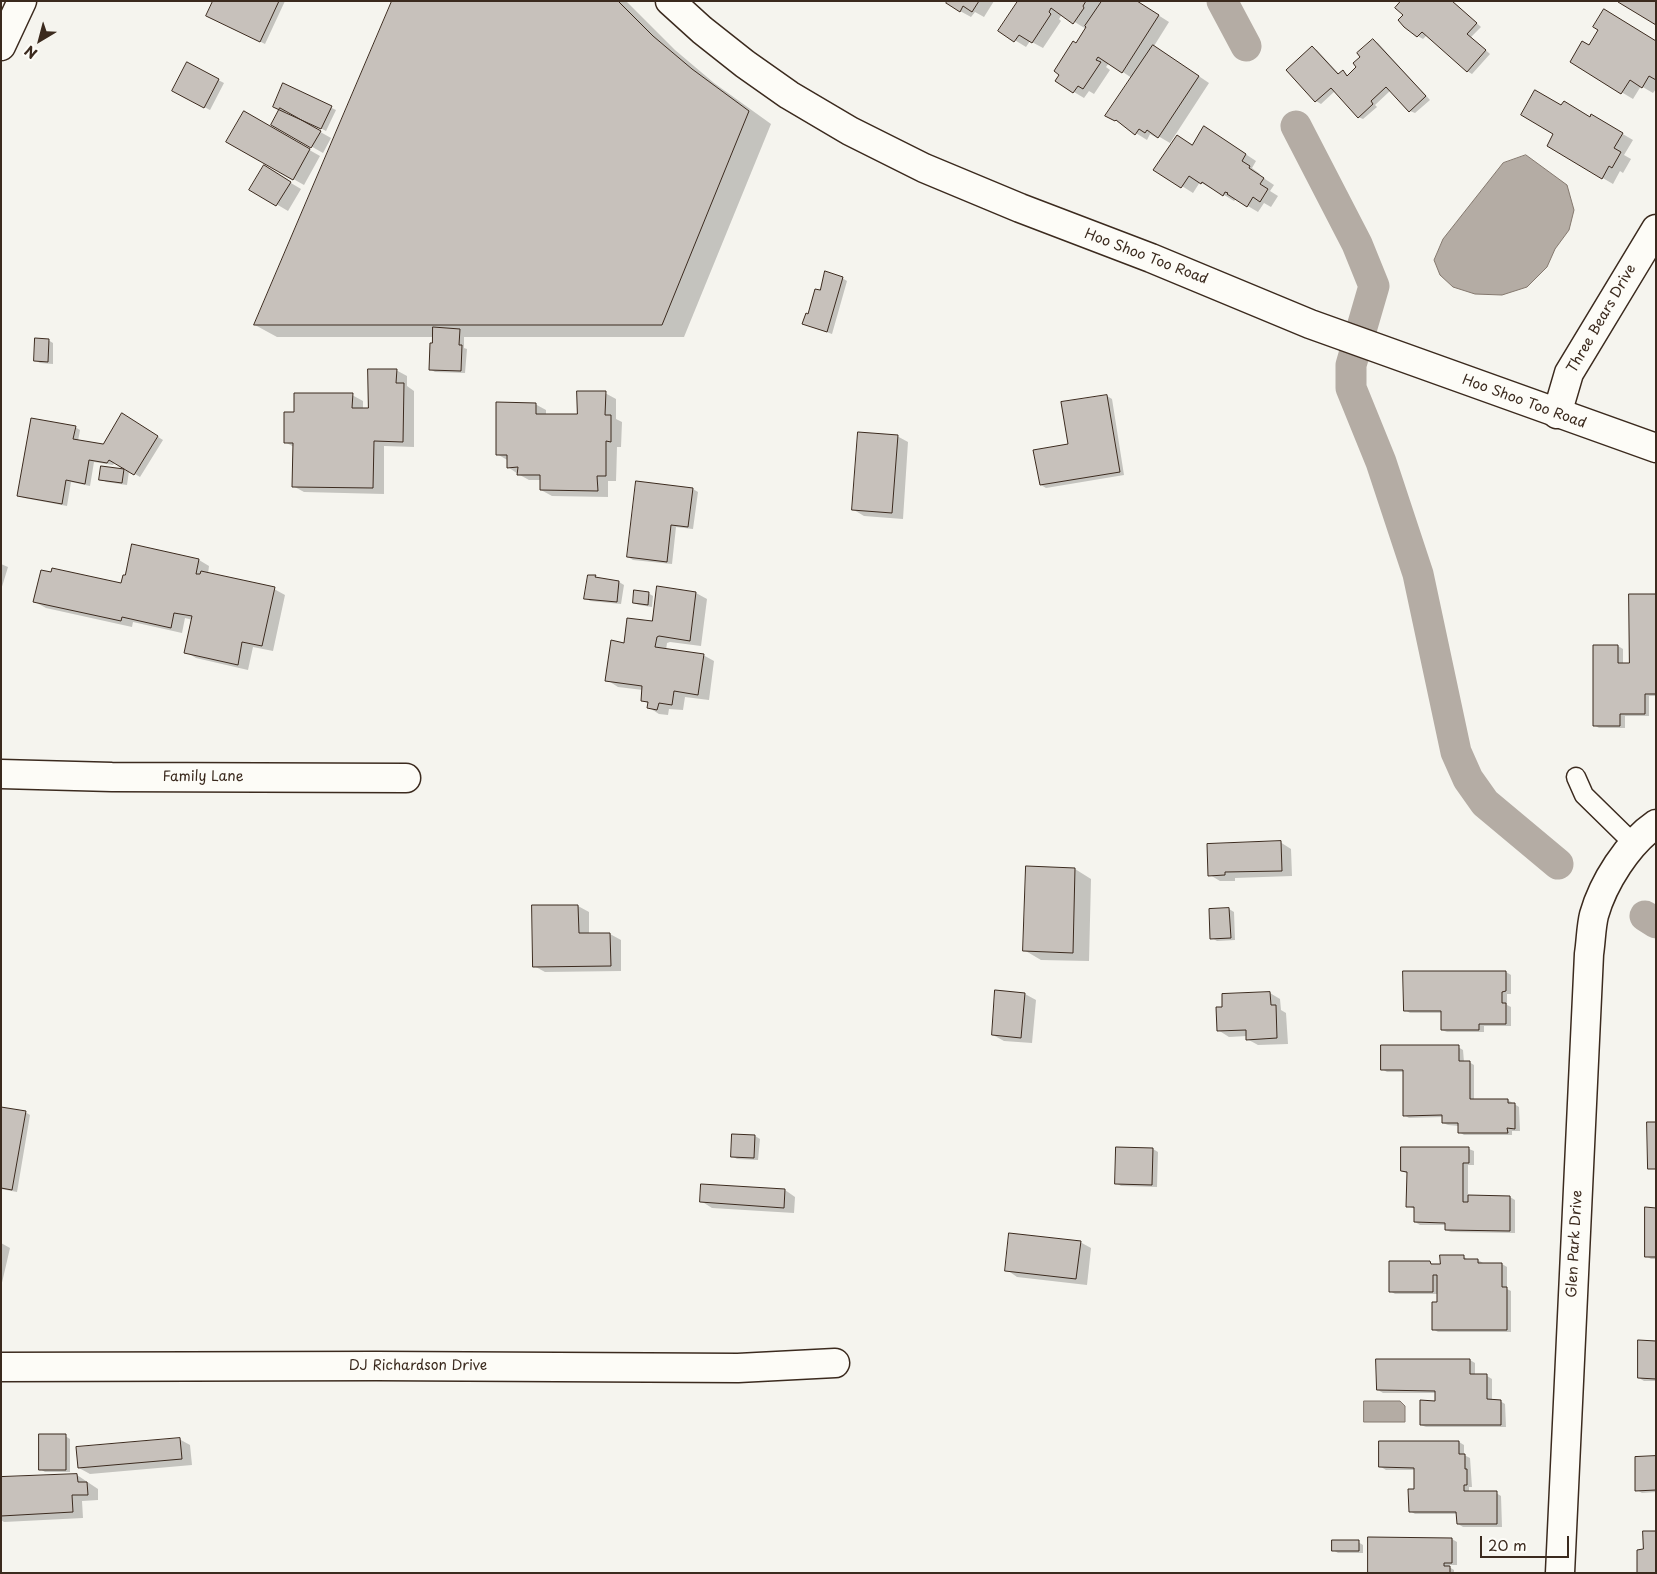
<!DOCTYPE html>
<style>
body{margin:0}
#map{position:relative;width:1657px;height:1574px;overflow:hidden;background:#f5f4ee;font-family:"Playpen Sans",sans-serif}
canvas{display:block}
.frame{position:absolute;inset:0;border:2px solid #3b2a1e;pointer-events:none}
.north{position:absolute;left:15px;top:15px;width:50px;height:50px;-webkit-text-stroke:4px #fdfcf7;paint-order:stroke;rotate:217deg;font-size:14px;font-weight:700;line-height:20px;text-align:center;color:#3b2a1e}
.north::after{content:'';display:block;margin:auto;width:18px;height:22px;background:#3b2a1e;clip-path:polygon(50% 0,100% 100%,50% 72%,0 100%)}
.scale{position:absolute;left:1480px;top:1536px;width:89px;height:22px;box-sizing:border-box;border:2px solid #3b2a1e;border-top:0;padding-left:6px;font-size:15px;line-height:18px;white-space:nowrap;color:#3b2a1e;-webkit-text-stroke:4px #fdfcf7;paint-order:stroke}
</style>
<div id="map">
<canvas width="1657" height="1574"></canvas>
<div class="frame"></div>
<div class="north">N</div>
<div class="scale">20 m</div>
</div>
<script>
const g = document.querySelector('canvas').getContext('2d');
g.lineJoin = 'round';
function paint(path, color) { g.fillStyle = color; g.fill(path, 'evenodd'); }
function trace(path, color, width, dash) { g.strokeStyle = color; g.lineWidth = width; g.lineCap = dash ? 'butt' : 'round'; g.setLineDash(dash || []); g.stroke(path); }
function write(font, color, halo, rows, align = 'center') {
  g.font = font + ' "Playpen Sans",sans-serif'; g.lineWidth = 4; g.setLineDash([]); g.textBaseline = 'middle'; g.strokeStyle = halo; g.fillStyle = color; for (const [text, x, y, turn = 0] of rows) {
    g.save(); g.translate(x, y); g.rotate((+turn || 0) * Math.PI / 180); g.textAlign = isNaN(turn) ? turn : align; if (halo) g.strokeText(text, 0, 0); g.fillText(text, 0, 0); g.restore();
  }
}
const water = new Path2D(`
 M1526 155 1567 185 1574 210 1569 230 1555 249 1547 267 1527 287 1502 295 1475 294 1453 287 1440 275 1434 260 1443 239 1503 163Z
 M1364 1401H1400L1405 1406V1422H1364Z`);
paint(water, '#b4aca4');
trace(water, '#84786e', 1);
paint(new Path2D(`
 M215 1H285L265 44 213 18Z
 M393 1H626L675 50 714 83 771 124 684 337H464V348L467 349 465 373 435 372 430 369 434 337H277L255 325Z
 M949 1H994L984 17 975 12 971 17 960 11Z
 M1019 1H1101L1104 3 1136 1 1169 22 1154 46 1209 83 1170 143 1158 136 1157 138 1150 134 1147 140 1107 115 1132 78 1109 63 1106 67 1110 70 1094 94 1089 91 1084 98 1074 92 1077 45 1086 29 1062 14 1059 19 1061 21 1043 48 1030 41 1026 47 1000 31Z
 M1403 1H1452L1481 27 1471 37 1490 54 1472 74 1467 71 1427 35 1423 39 1416 35 1405 15Z
 M1373 40 1378 43 1430 100 1415 113 1410 111 1391 90 1375 105 1377 107 1363 119 1358 117 1335 91 1321 104 1316 101 1312 48 1317 50 1340 75 1343 72 1349 76 1358 67Z
 M1656 42V89L1653 93 1641 86 1633 99 1571 62 1589 47Z
 M187 64 224 83 210 110 173 91Z
 M284 85 336 110 326 131 286 110 285 112 331 138 323 153 272 124 280 109 274 106Z
 M1562 107 1602 122 1633 140 1624 155 1631 159 1623 173 1620 171 1613 184 1548 146 1555 134Z
 M244 113 320 156 304 185 228 142Z
 M1215 134 1256 161 1252 168 1260 174 1259 175 1274 185 1270 191 1278 196 1271 207 1264 203 1258 212 1236 199 1234 201 1213 188 1212 189 1200 182 1193 193 1155 169Z
 M264 167 301 189 288 211 251 189Z
 M842 278 847 281 832 334 804 324 821 292Z
 M48 340 53 343V364L40 363 35 360Z
 M396 370 407 376V386L414 391V447L384 446V494L304 492 293 486 294 447 285 442 295 414 352 395 363 401V410H369Z
 M605 393 616 399V419L622 422 621 447H617L616 481H608V497L552 496 541 490V480H529L518 474 508 467 509 461 497 454 535 404 546 410V415H578Z
 M1107 396 1112 399 1124 475 1046 488 1041 485Z
 M123 415 163 440 140 477 115 462 113 465 94 462 90 486 71 482 67 506 24 498 19 496 75 427 80 430 78 441 103 446Z
 M897 436 908 442 903 519 864 516 854 510Z
 M102 467 129 471 127 485 106 482 101 479Z
 M637 482 693 489 698 492 693 529 676 527 672 564 633 560 628 557Z
 M199 560 209 566 208 574 274 589 285 595 273 651 253 647 248 670 196 658 186 652 193 620 185 618 182 633 133 622 132 627 46 608 35 602 122 585Z
 M1 564 8 567 1 590Z
 M595 576 600 579 619 582 624 585 621 604 590 601 586 598Z
 M658 588 696 593 707 599 701 646 670 642 667 643 666 650 703 655 714 661 709 700 685 697 683 710 669 709 668 715 659 714 648 707 649 704 642 700 643 690 618 687 607 680 625 644 653 623Z
 M648 593 653 596 652 607 639 605 634 603Z
 M1656 595V696H1649V716H1625V728H1599L1594 725 1618 646 1623 649V664H1631Z
 M1280 842 1291 849 1292 876 1235 878V881H1220L1210 875Z
 M1075 869 1091 879 1089 961 1041 960 1024 950Z
 M578 906 589 912V934H610L621 940V971L545 972 534 966Z
 M1229 909 1234 912 1235 940 1217 941 1212 938 1210 910Z
 M1506 972 1511 975V994H1507V1005L1511 1007V1026H1484V1032H1447L1442 1030V1013H1410L1405 1010V973Z
 M1270 993 1280 999 1281 1010 1286 1013 1288 1044 1258 1045 1247 1039V1036L1229 1037 1218 1030 1224 1008Z
 M1025 994 1036 1000 1032 1043 1004 1041 993 1035Z
 M1458 1047 1463 1050 1464 1062H1469L1474 1065V1101L1508 1100 1519 1107 1520 1131H1512V1135H1464L1459 1132V1126L1448 1125 1443 1123V1117L1409 1118 1404 1115 1405 1072H1387L1382 1069Z
 M1 1108 25 1112 30 1115 17 1192 1 1189Z
 M755 1136 760 1139 758 1160 737 1159 732 1156Z
 M1117 1148 1153 1149 1158 1152 1157 1187 1121 1186 1116 1183Z
 M1469 1149 1474 1151V1165H1468V1197H1510L1515 1200V1233L1451 1232 1446 1230 1447 1225H1420L1415 1222V1209L1408 1206V1174L1402 1171Z
 M785 1190 795 1197 794 1213 712 1208 701 1201Z
 M1656 1209V1259H1651L1646 1256Z
 M1080 1242 1091 1248 1087 1285 1017 1277 1007 1270Z
 M1 1243 10 1248 1 1287Z
 M1463 1256 1468 1260H1478L1483 1263 1502 1264 1507 1267V1289L1511 1291V1332H1438L1433 1329 1438 1303V1294H1395L1390 1291 1430 1263 1435 1265H1442Z
 M1656 1342V1381H1644L1639 1378Z
 M1470 1360 1475 1363V1375L1487 1376 1492 1379V1401H1500L1505 1404 1506 1427H1426L1421 1425 1437 1402V1393H1383L1378 1390Z
 M65 1436 70 1439V1472H45L40 1469Z
 M179 1439 190 1445 192 1465 90 1474 79 1468Z
 M1459 1442 1464 1445V1455L1470 1458 1472 1487H1469V1492L1496 1493 1501 1496 1502 1527H1463L1458 1524V1514H1415L1410 1511 1416 1491 1415 1470H1386L1381 1467Z
 M1656 1457V1492L1642 1493 1637 1490Z
 M77 1475 98 1489V1500L82 1501 83 1518 4 1522 1 1520V1478Z
 M1452 1539 1457 1542V1565H1449V1567L1454 1570V1573H1369Z
 M1358 1542 1363 1545V1553H1338L1333 1550Z`), '#0003');
trace(new Path2D(`
 M1222 1 1246 46
 M1296 126 1357 244 1374 286 1351 365V388L1381 462 1418 574 1456 752 1468 779 1485 803 1558 864
 M1645 916 1656 923`), '#b4aca4', 31);
const building = new Path2D(`
 M213 1H279L260 42 206 16Z
 M392 1H618L653 36 692 69 749 111 662 325H254Z
 M948 1H979L972 12 963 6 960 12 946 3Z
 M1018 1H1086L1083 6 1084 8 1073 24 1051 8 1049 12 1051 14 1032 43 1019 35 1014 42 998 31Z
 M1102 1H1137L1159 15 1122 73 1098 57 1096 60 1101 62 1083 89 1078 86 1073 93 1055 81 1059 75 1054 71 1073 41 1076 43 1086 27 1085 26Z
 M1401 1H1452L1477 23 1467 34 1486 50 1467 72 1422 32 1417 37 1404 27 1398 20 1403 15 1395 8Z
 M1656 1V25L1618 2 1619 1Z
 M1604 9 1656 41V80L1649 76 1642 88 1630 80 1621 94 1570 62 1582 41 1589 45 1598 30 1593 27Z
 M1373 39 1426 96 1409 112 1386 87 1371 101 1373 104 1358 118 1331 88 1315 102 1286 70 1312 46 1338 74 1343 70 1347 76 1356 67 1353 63 1360 57 1357 53Z
 M1153 45 1199 76 1158 138 1147 130 1145 133 1139 129 1135 135 1116 120 1115 121 1105 116Z
 M187 62 219 79 204 108 172 91Z
 M283 83 332 106 321 129 273 107Z
 M1535 90 1561 105 1564 101 1590 117 1591 114 1623 133 1614 148 1621 152 1612 168 1609 166 1602 179 1547 146 1553 134 1521 115Z
 M280 108 321 131 311 148 271 125Z
 M244 111 310 149 293 180 226 142Z
 M1204 126 1246 154 1242 161 1250 166 1249 168 1264 178 1260 184 1268 189 1260 202 1253 197 1247 207 1227 194 1228 193 1225 192 1223 196 1202 182 1201 184 1189 176 1181 188 1153 170 1177 135 1192 145Z
 M264 165 291 182 276 206 249 190Z
 M825 271 843 277 827 332 802 324 806 313 808 314 815 289 820 290Z
 M433 327 460 329 459 345H462L461 371 429 370 430 343H432Z
 M35 338 49 339 48 362 34 361Z
 M368 369H397L396 383H404L403 442 374 441 373 488 292 487 293 443H284V412H294V393H353L352 408H368Z
 M577 391H606L605 415H611V442L606 441V476H597L598 491 540 490V475H517L518 467 507 468V455H496V402L536 403V414H577Z
 M1107 395 1120 472 1040 485 1033 450 1068 444 1061 402Z
 M122 413 158 436 134 475 109 460 107 463 89 460 85 484 66 480 62 504 17 496 31 418 76 426 73 439 103 444Z
 M858 432 898 435 892 513 852 510Z
 M101 466 124 469 122 483 99 480Z
 M636 481 693 488 688 527 671 525 667 562 627 557Z
 M132 544 199 559 196 574H200L201 571 275 587 262 646 242 642 238 665 184 653 192 616 174 613 171 628 122 617 121 621 33 602 41 570 51 572 52 568 121 583 123 575H125Z
 M588 575H596L595 577 619 581 617 602 584 599Z
 M657 586 696 592 690 641 659 636 657 637 655 647 704 654 698 695 674 691 672 705 659 703 657 710 647 708 648 702 641 701 642 686 605 681 611 640 624 643 627 618 652 621Z
 M634 590 649 592 648 605 633 603Z
 M1629 594H1656V694H1645V714H1620V726H1593V645H1618V663H1629Z
 M1281 841 1282 871 1225 872V875L1208 876 1207 844Z
 M1026 866 1075 868 1073 953 1023 951Z
 M532 905H578L579 933H610L611 966 533 967Z
 M1229 908 1231 938 1210 939 1209 909Z
 M1403 971H1506V991L1502 992V1003H1506V1024H1479V1030H1441V1011H1404Z
 M995 990 1025 993 1021 1038 992 1035Z
 M1270 992 1271 1005H1276L1277 1038 1246 1040V1030L1217 1031 1216 1007H1222V994Z
 M1381 1045H1459V1061H1470V1099H1508V1103H1515V1129L1507 1128 1508 1133H1458V1123H1442V1115L1403 1116V1070H1381Z
 M1 1107 26 1111 12 1190 1 1188Z
 M1647 1122H1656V1169H1648Z
 M732 1134 755 1135 754 1158 731 1157Z
 M1116 1147 1153 1148 1152 1185 1115 1184Z
 M1401 1147H1469V1163H1463V1202H1468V1195L1510 1196V1231L1445 1230V1223L1414 1222V1207H1406L1407 1172 1401 1171Z
 M701 1184 785 1189 784 1208 700 1202Z
 M1645 1207 1656 1208V1257H1645Z
 M1009 1233 1081 1241 1076 1279 1005 1271Z
 M1440 1255H1464V1259H1478V1263H1502V1287H1507V1330H1432V1302H1437V1275H1433V1292H1389V1261H1430L1431 1264H1440Z
 M1638 1340 1656 1341V1379L1638 1378Z
 M1376 1359H1470V1374H1487V1399L1501 1400V1425H1420V1400L1435 1401V1391L1377 1390Z
 M39 1434H66V1470H39Z
 M180 1438 182 1459 78 1468 76 1447Z
 M1379 1441H1459V1454H1465V1469H1467V1485H1464V1491H1497V1524H1457L1456 1512H1409L1408 1489H1414V1468L1379 1467Z
 M1656 1456V1490L1635 1491V1457Z
 M77 1474 78 1482H87L88 1495H72L73 1512 1 1516V1477Z
 M1643 1531H1656V1573H1637V1550L1643 1549Z
 M1368 1537 1452 1538V1563H1444V1566H1450V1573H1368Z
 M1332 1540H1359V1551H1332Z`);
paint(building, '#c7c1bb');
trace(building, '#3b2a1e', 1);
const service = new Path2D(`
 M1576 777 1584 795 1634 844`);
const minor = new Path2D(`
 M1557 414 1569 373 1656 229
 M1 774 112 777 406 778
 M1 1367 376 1366 738 1368 835 1363
 M1560 1573 1589 954C1591 941 1591 927 1594 915 1603 883 1628 843 1656 824`);
const tertiary = new Path2D(`
 M670 1 702 30 745 64 789 95 850 131 924 168 1020 208 1151 258 1310 324 1656 448
 M1 46 22 1`);
trace(service, '#3b2a1e', 21);
trace(minor, '#3b2a1e', 31);
trace(tertiary, '#3b2a1e', 31);
trace(service, '#fdfcf7', 18);
trace(minor, '#fdfcf7', 28);
trace(tertiary, '#fdfcf7', 28);
write('14px', '#3b2a1e', '#fdfcf7', [
 ["Hoo Shoo Too Road",1146,257,21],
 ["Three Bears Drive",1602,319,-60],
 ["Hoo Shoo Too Road",1524,402,20],
 ["Family Lane",203,777],
 ["Glen Park Drive",1575,1244,-87],
 ["DJ Richardson Drive",418,1366]
]);
</script>
